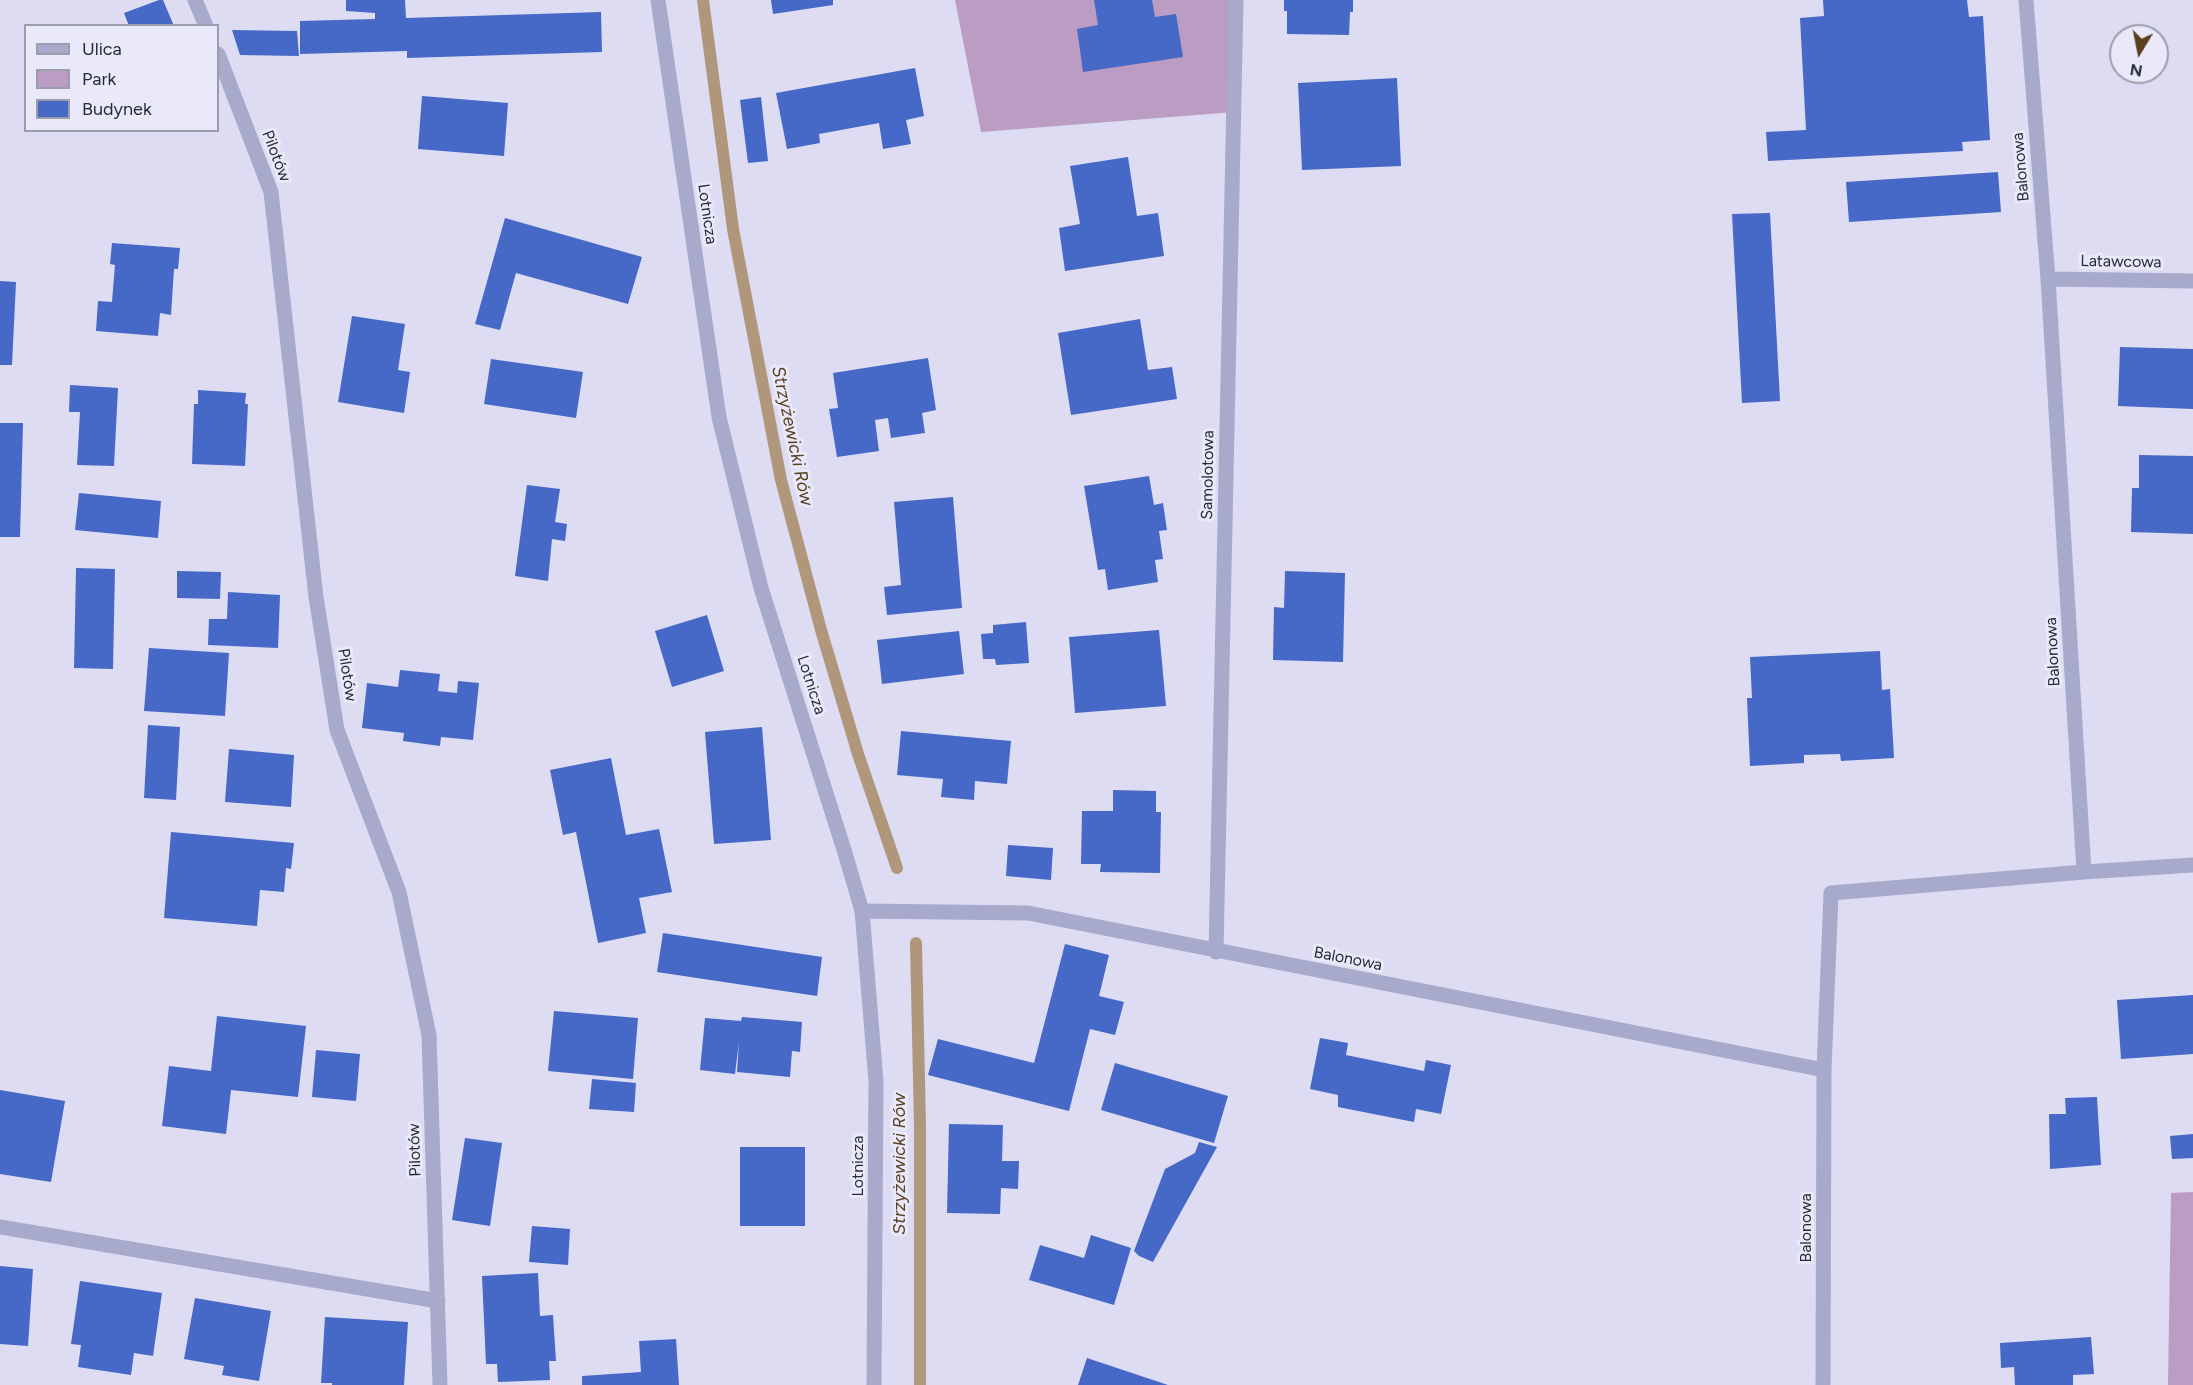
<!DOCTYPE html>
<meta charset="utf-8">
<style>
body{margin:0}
#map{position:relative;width:2193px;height:1385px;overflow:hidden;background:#dddcf2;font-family:Figtree,sans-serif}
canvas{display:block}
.legend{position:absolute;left:24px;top:24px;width:195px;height:108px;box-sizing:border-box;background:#e9e9fa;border:2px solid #9c9dac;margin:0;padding:8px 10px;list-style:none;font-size:18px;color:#282b37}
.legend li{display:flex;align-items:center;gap:12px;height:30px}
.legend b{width:30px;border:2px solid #9c9dac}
.north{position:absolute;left:2109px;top:24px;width:60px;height:60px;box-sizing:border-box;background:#e9e9fa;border:2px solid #9c9dac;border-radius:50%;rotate:190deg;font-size:16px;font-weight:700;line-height:24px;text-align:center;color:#282b37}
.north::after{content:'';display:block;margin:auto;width:21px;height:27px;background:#593f1d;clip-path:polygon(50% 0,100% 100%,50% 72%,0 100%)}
</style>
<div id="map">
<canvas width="2193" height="1385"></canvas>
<ul class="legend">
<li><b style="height:8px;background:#a8aacb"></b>Ulica</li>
<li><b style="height:16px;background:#bb9cc2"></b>Park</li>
<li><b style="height:16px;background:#4668c7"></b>Budynek</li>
</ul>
<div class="north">N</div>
</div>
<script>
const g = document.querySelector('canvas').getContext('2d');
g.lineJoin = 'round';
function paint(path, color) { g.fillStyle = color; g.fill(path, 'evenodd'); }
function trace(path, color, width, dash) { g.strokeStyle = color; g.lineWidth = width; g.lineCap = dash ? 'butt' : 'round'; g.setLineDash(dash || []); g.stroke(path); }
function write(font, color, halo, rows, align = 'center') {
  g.font = font + ' Figtree,sans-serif'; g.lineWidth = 6; g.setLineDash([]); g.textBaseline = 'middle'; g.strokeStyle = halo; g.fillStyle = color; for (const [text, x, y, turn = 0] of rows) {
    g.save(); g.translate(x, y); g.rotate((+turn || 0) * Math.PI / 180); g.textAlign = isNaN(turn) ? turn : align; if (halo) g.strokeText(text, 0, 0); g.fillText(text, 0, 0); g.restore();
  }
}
paint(new Path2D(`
 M955 0H1236L1234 112 981 132Z
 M2193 1192V1385H2168L2171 1193Z`), '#bb9cc2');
trace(new Path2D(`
 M703 0 733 229 781 480 821 630 858 754 897 868
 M916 943 920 1126V1385`), '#b0977b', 12);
paint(new Path2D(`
 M159 0H163L174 26H129L124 13Z
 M346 0H405L406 18 601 12 602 52 407 58V51L300 54V21L375 19V13L346 11Z
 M771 0H833V5L773 14Z
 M1094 0H1152L1155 17 1176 14 1183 57 1083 72 1077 29 1098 25Z
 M1284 0H1353V12H1350L1349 35 1287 34V11H1284Z
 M1823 0H1967L1969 17 1983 16 1990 140 1962 142 1963 151 1768 161 1766 132 1806 130 1800 18 1824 16Z
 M232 30 297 31 299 56 240 55Z
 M915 68 924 116 906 120 911 144 883 149 879 123 819 134 820 143 787 149 776 93Z
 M1397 78 1401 166 1302 170 1298 83Z
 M422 96 508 103 504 156 418 149Z
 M761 97 768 161 748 163 740 100Z
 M1128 157 1137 216 1158 213 1164 256 1065 271 1059 228 1080 224 1070 166Z
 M1998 172 2001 212 1849 222 1846 182Z
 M1770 213 1780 401 1742 403 1732 214Z
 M505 218 642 257 628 304 516 273 500 330 475 324Z
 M112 243 180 248 178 269H174L171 315 160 313 158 336 96 331 98 301 112 302 115 265 110 264Z
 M0 281 16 282 12 365H0Z
 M352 316 405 324 398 370 410 372 404 413 338 402Z
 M1140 319 1148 370 1172 367 1177 399 1071 415 1058 333Z
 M2120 347 2193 349V409L2118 406Z
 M928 358 936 410 922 413 925 433 891 438 888 418 875 420 879 451 837 457 829 409 838 408 833 373Z
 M491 359 583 372 576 418 484 404Z
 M70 385 118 388 114 466 77 465 80 412H69Z
 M198 390 246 393 245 404H248L245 466 192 464 194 404H198Z
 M0 423H23L20 537H0Z
 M2139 455 2193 456V534L2131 532 2132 488H2139Z
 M1149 476 1154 505 1163 503 1167 530 1159 531 1163 559 1155 560 1158 582 1108 590 1105 569 1098 570 1084 486Z
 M527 485 560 489 555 522 567 524 565 541 552 539 548 581 515 576Z
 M79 493 161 501 158 538 75 530Z
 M953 497 962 608 887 615 884 587 901 585 894 502Z
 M76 568 115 569 113 669 74 668Z
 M177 571 221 572 220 599 177 598Z
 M1285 571 1345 573 1343 662 1273 660 1274 607 1284 608Z
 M228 592 280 595 278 648 208 645 209 619H227Z
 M707 615 724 671 672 687 655 631Z
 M1026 622 1029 663 996 665 995 659H983L981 634 993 633V625Z
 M1159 630 1166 706 1075 713 1069 637Z
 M959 631 964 674 882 684 877 640Z
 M149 648 229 653 225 716 144 711Z
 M1880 651 1882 690 1890 689 1894 758 1841 761 1840 754 1804 755V763L1750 766 1747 698H1752L1750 657Z
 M400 670 440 674 438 691 457 693 458 681 479 683 473 740 441 737 440 746 403 741 404 733 362 728 367 683 398 687Z
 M148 725 180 727 176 800 144 798Z
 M762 727 771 840 714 844 705 732Z
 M901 731 1011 741 1007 784 975 781 974 800 941 797 943 779 897 775Z
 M229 749 294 755 291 807 225 802Z
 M611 758 626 835 659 829 672 892 639 898 646 933 598 943 576 832 563 835 550 770Z
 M1113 790 1156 791V812H1161L1160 873 1100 872 1101 864H1081L1082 811H1113Z
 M171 832 294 843 291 869 286 868 284 892 260 890 257 926 164 918Z
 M1008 845 1053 848 1051 880 1006 876Z
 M663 933 822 957 817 996 657 972Z
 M1065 944 1109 955 1099 996 1124 1002 1115 1035 1090 1029 1069 1111 928 1075 938 1039 1034 1063Z
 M2193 995V1054L2121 1059 2117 1000Z
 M554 1011 638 1018 633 1079 548 1071Z
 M217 1016 306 1026 298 1097 231 1090 226 1134 162 1126 169 1066 211 1071Z
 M742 1017 802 1022 800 1052 792 1051 790 1077 737 1072 739 1042 735 1074 700 1070 705 1018 741 1021Z
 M1320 1038 1348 1043 1346 1055 1424 1071 1426 1060 1451 1065 1441 1114 1416 1109 1414 1122 1338 1107V1095L1310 1089Z
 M316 1050 360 1054 356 1101 312 1097Z
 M1115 1063 1228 1096 1214 1143 1101 1110Z
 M592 1079 636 1083 634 1112 589 1109Z
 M0 1090 65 1101 51 1182 0 1174Z
 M2097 1097 2101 1165 2050 1169 2049 1114H2066L2065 1098Z
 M949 1124 1003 1125 1002 1161H1019L1018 1189 1001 1188 1000 1214 947 1213Z
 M2193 1134V1158L2172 1159 2170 1136Z
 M465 1138 502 1143 490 1226 452 1220Z
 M1199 1142 1217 1147 1153 1262 1139 1256 1134 1251 1165 1169 1195 1153Z
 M740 1147H805V1226H740Z
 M532 1226 570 1229 568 1265 529 1262Z
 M1091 1235 1131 1248 1114 1305 1029 1280 1040 1245 1084 1258Z
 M0 1266 33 1269 28 1346 0 1344Z
 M538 1273 540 1316 553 1315 556 1361H549L550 1380 498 1382 497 1364H486L482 1276Z
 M80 1281 162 1293 153 1356 134 1353 131 1375 78 1367 81 1345 71 1344Z
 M195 1298 271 1311 259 1381 222 1375 224 1366 184 1359Z
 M325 1317 408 1322 404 1385H332V1383H321Z
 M2091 1337 2094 1374 2073 1375V1385H2015L2014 1367 2001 1368 2000 1343Z
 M676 1339 679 1385H582V1376L641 1372 639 1341Z
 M1087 1358 1168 1385H1078Z`), '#4668c7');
trace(new Path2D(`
 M195 0 206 26
 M218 54 271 192 316 597 337 730 399 892 429 1035 440 1385
 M2048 279 2193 281
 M2084 872 2193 865
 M862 911 1028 913 1824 1070 1823 1385
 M1216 952 1236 0
 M1824 1070 1831 893 2084 872 2048 279 2026 0
 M0 1227 438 1301`), '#a8aacb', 15);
trace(new Path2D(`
 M658 0 719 417 761 588 845 853 862 911 876 1081 874 1385`), '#a8aacb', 15);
write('16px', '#282b37', '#e9e9fa', [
 ["Pilotów",276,156,69],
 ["Balonowa",2021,167,-95],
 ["Lotnicza",707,214,82],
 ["Latawcowa",2121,262,1],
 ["Samolotowa",1208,475,-89],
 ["Balonowa",2053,652,-93],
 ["Pilotów",347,675,81],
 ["Lotnicza",811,685,72],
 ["Balonowa",1348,959,11],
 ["Pilotów",415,1150,-92],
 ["Lotnicza",858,1166,-90],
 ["Balonowa",1806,1228,-90]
]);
write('italic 18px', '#593f1d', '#e9e9fa', [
 ["Strzyżewicki Rów",792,436,78],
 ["Strzyżewicki Rów",900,1164,-90]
]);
</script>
